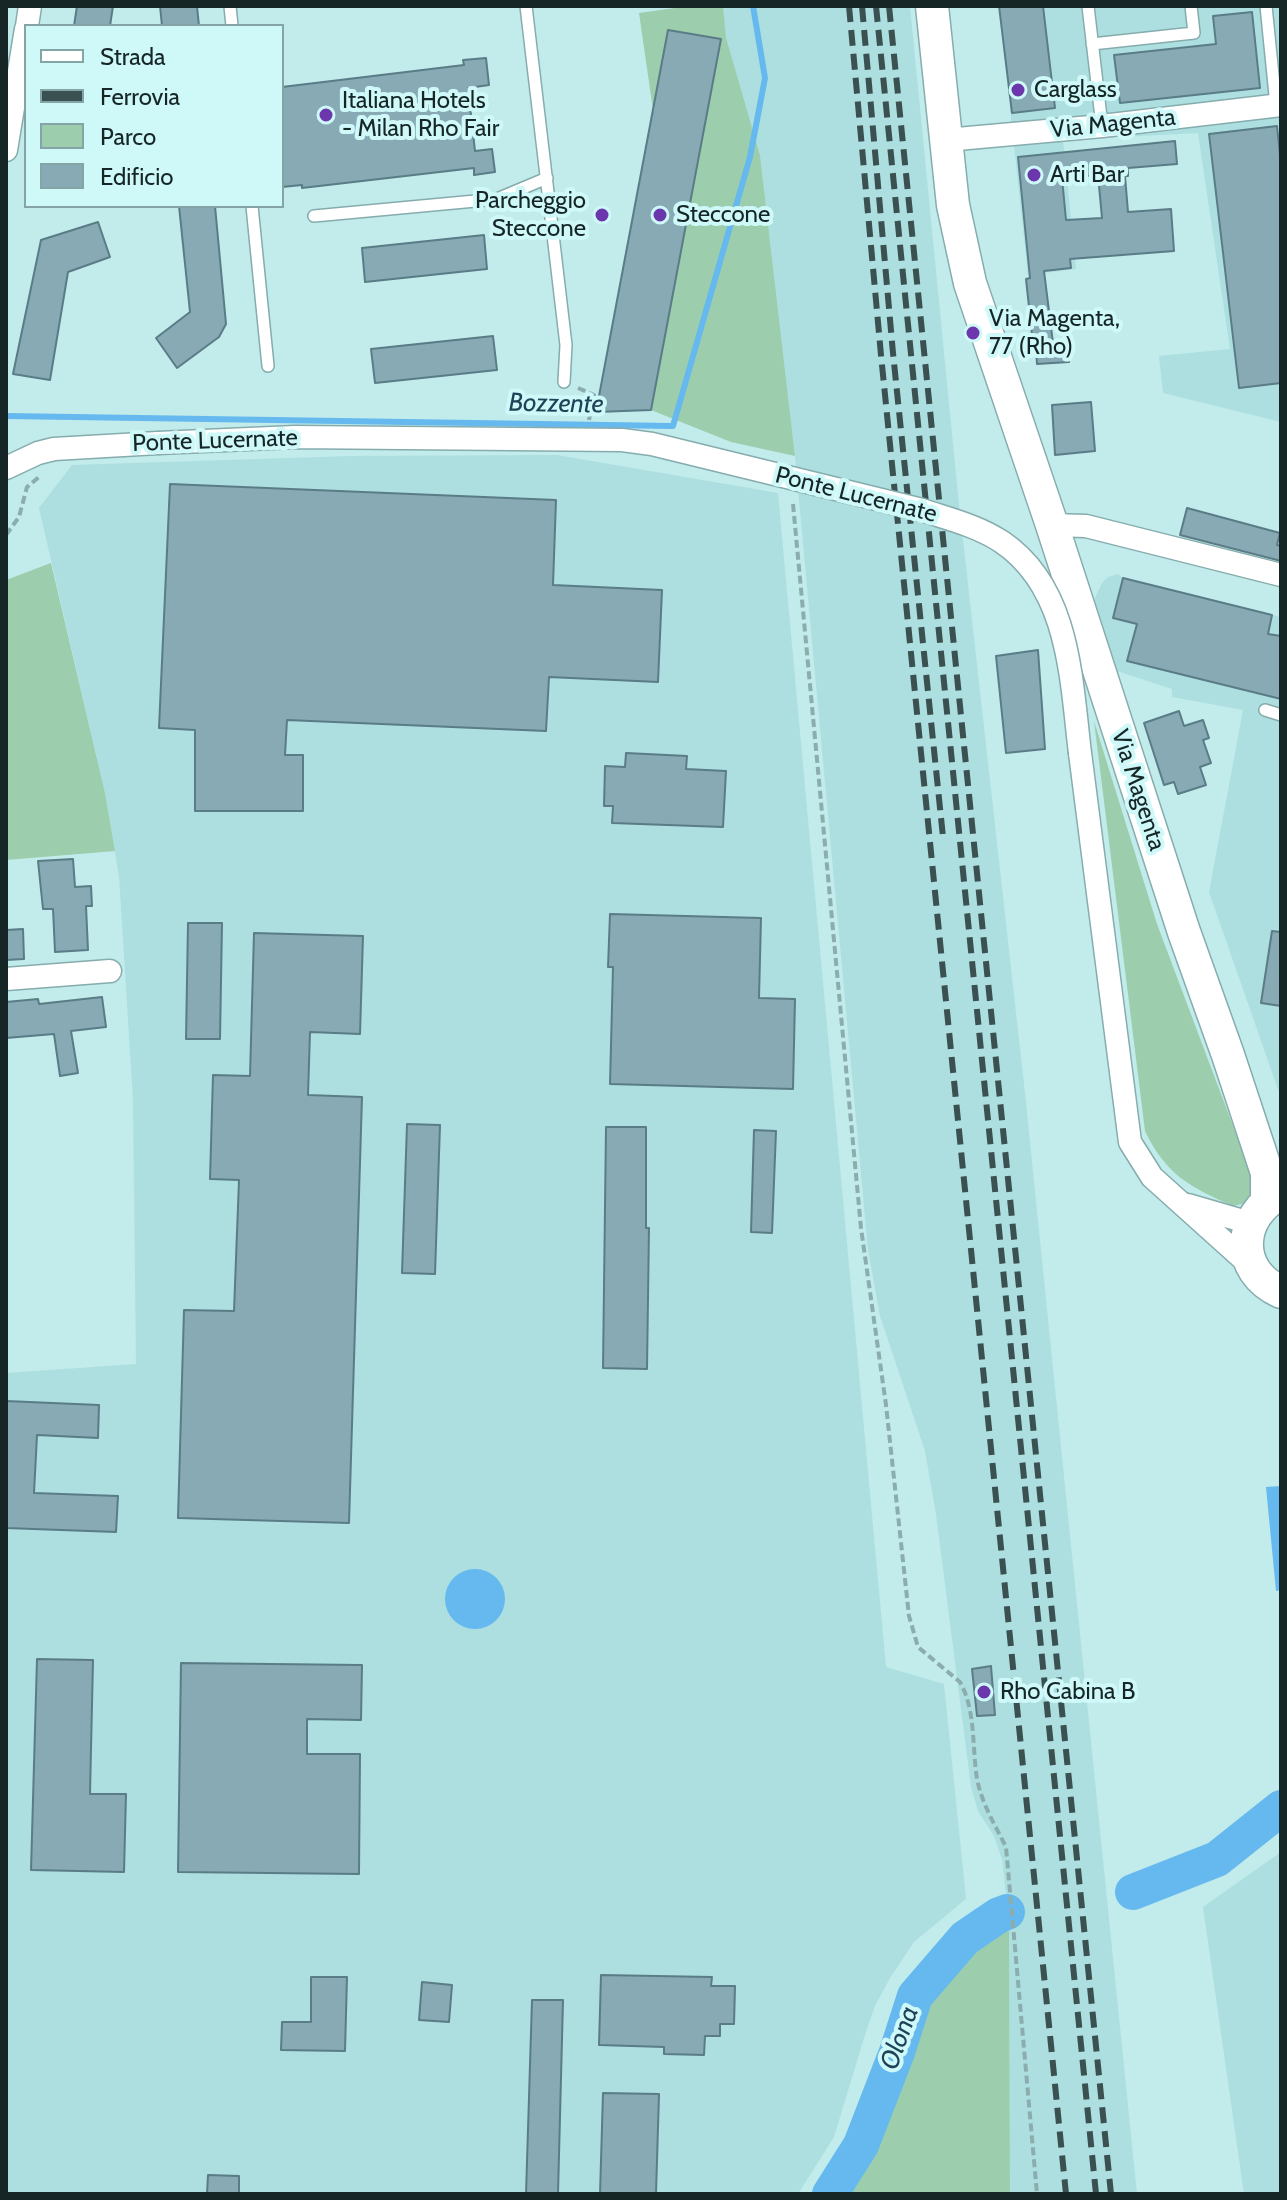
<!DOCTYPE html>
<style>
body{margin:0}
#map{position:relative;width:1287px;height:2200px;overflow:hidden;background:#c2ebeb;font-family:Cabin,sans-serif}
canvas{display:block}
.frame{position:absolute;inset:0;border:8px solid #162626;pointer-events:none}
.legend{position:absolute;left:24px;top:24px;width:260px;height:184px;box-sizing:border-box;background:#cff8f9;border:2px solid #85a4a5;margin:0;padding:10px 14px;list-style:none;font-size:24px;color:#162626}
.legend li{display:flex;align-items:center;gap:16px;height:40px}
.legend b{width:40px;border:2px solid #85a4a5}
</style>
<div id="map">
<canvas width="1287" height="2200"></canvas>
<div class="frame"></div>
<ul class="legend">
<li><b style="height:10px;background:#fff"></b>Strada</li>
<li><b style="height:10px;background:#3b5050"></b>Ferrovia</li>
<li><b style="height:22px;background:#9cceae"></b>Parco</li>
<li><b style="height:22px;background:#87aab5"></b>Edificio</li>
</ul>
</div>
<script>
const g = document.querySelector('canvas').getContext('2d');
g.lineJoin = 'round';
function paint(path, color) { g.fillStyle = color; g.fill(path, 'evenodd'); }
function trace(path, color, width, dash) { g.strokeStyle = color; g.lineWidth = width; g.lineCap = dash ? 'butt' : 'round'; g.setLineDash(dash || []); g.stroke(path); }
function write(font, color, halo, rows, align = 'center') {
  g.font = font + ' Cabin,sans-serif'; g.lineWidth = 8; g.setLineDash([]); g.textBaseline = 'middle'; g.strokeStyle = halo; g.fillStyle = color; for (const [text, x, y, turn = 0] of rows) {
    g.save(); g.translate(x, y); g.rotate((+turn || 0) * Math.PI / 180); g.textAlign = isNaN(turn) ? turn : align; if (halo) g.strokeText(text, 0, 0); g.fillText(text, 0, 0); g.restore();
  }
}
paint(new Path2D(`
 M723 6H910L958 495 1025 1093 1137 2194H1010L1009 1921 1002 1859 994 1836 978 1811 971 1787 936 1514 925 1451 880 1316 868 1250 795 456 760 155 725 38Z
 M999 6H1281V422L1163 393 1159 356 1230 349 1198 133 1063 140 1076 269 1028 275Z
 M557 455 778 493 886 1667 944 1684 966 1899 914 1942 890 1978 875 2006 865 2035 834 2137 798 2194H6V1373L136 1364 133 1101 119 876 105 793 39 508 72 465 352 456Z
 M1118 574 1123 578 1281 617V1098L1209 892 1243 710 1172 697V689L1117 671 1094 600 1102 583 1108 577Z
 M1281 1852V2194H1244L1203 1907Z`), '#addfe0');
paint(new Path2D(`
 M689 6H723L726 38 760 155 795 456 731 442 651 410 721 40 668 30 653 110 639 13Z
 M51 563 105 793 115 851 6 860V580Z
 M1094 721 1157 924 1253 1179 1251 1194 1246 1203 1233 1206C1190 1187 1166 1175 1145 1131Z
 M1009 1921 1010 2194H842L869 2149 905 2058 923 1999 976 1942Z`), '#9cceae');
paint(new Path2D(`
 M1281 1486V1590L1276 1591 1266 1487Z
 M445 1599a30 30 0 1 1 60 0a30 30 0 1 1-60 0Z`), '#66b9ee');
trace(new Path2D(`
 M6 416 673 426 750 157 765 78 753 6`), '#66b9ee', 6);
trace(new Path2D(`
 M1133 1892 1217 1859 1281 1808
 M830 2194 861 2145 897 2052 915 1996 965 1938 999 1915 1007 1912`), '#66b9ee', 36);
const building = new Path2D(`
 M77 6H113L110 26H74Z
 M160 6H197L199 26H162Z
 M999 6H1043L1055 108 1012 113Z
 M1252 12 1260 88 1120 103 1114 55 1216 44 1213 16Z
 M668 30 721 39 651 410 596 412Z
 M486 58 489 85 468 88 475 151 492 149 495 172 474 175V168L302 188V185L282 187V87L464 65 463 60Z
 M1277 126 1281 164V383L1239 388 1209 134Z
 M1175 141 1177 164 1128 168V176H1125L1128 212 1171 209 1174 251 1070 259 1071 268 1044 271 1053 343 1068 341 1069 362 1037 364 1035 334 1032 335 1026 279 1030 278 1018 157ZM1098 175 1102 218 1066 220 1062 178Z
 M179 206H215L226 324 219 337 177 368 156 338 190 312Z
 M98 222 110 257 68 272 50 380 13 374 41 240Z
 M484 235 487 269 365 282 362 248Z
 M493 336 497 370 375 383 371 349Z
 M1091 402 1095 451 1055 455 1052 405Z
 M170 484 556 500 553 585 662 590 658 682 549 677 546 731 287 720 285 755H303V811H195V730L159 728Z
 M1187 508 1280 533 1277 545 1281 546V561L1180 535Z
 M1123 578 1272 615 1268 634 1281 636V699L1127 661 1137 624 1113 618Z
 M1038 650 1045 749 1006 753 996 656Z
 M1179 711 1184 726 1203 720 1209 738 1203 740 1211 763 1200 767 1206 785 1178 794 1174 782 1164 785 1144 723Z
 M626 753 687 756 686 769 726 771 723 827 612 823 613 806H604L605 766 625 767Z
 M73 859 75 887 91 886 92 906H86L88 950 55 952 53 909H43L38 861Z
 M610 914 761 918 759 998 795 999 793 1089 610 1084 613 967H608Z
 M188 923H222L220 1039H186Z
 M23 929 24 959 6 960V930Z
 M1272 931 1281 932V1006L1261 1003Z
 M254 933 363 936 360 1034 310 1032 308 1095 362 1097 349 1523 178 1518 184 1310 234 1311 239 1180 210 1179 213 1075 250 1076Z
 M102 997 106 1027 71 1031 78 1073 60 1076 54 1034 6 1038V1002L38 999 39 1004Z
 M407 1124 440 1125 435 1274 402 1273Z
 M606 1127H646V1228H649L647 1369 603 1368Z
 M754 1130 776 1131 772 1233 751 1232Z
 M6 1401 99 1405 98 1438 37 1435 34 1493 118 1496 116 1532 6 1528Z
 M37 1659 93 1660 90 1794H126L124 1872 31 1870Z
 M181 1663 362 1665 361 1720 307 1719V1754H360L359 1874 178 1872Z
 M991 1666 995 1715 977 1716 972 1669Z
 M601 1975 712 1977 711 1986H735L734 2024H720V2036H705L704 2055 664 2054V2047L599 2045Z
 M311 1977H347L345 2051 281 2050 282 2022H311Z
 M422 1982 452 1985 449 2022 419 2020Z
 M532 2000H563L558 2194H526Z
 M603 2093 659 2094 656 2194H600Z
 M208 2175 239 2176V2194H207Z`);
paint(building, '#87aab5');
trace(building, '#5a7c86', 2);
const lane = new Path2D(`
 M230 6 232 26
 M526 6 566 345 564 382
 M1088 6 1102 126
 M1266 6 1276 105
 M1092 44 1194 33 1191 6
 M252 206 268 366
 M314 216 497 199 547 178
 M1265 710 1281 715`);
const street = new Path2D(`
 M27 26 30 6
 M946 140 1102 126 1281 105
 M6 150 26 29
 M6 468 38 453 54 449 158 443
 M1052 525 1086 526 1281 575
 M1080 753 1130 1142 1152 1177 1251 1266
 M6 979 110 971
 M1188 1205 1250 1223`);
const secondary = new Path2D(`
 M932 6 953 205 970 283 1052 525 1184 932 1228 1055 1267 1173V1200
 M1281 1193C1237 1216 1234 1271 1281 1292`);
trace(lane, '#86acad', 14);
trace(street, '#86acad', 25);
trace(secondary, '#86acad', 35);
trace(new Path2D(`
 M578 388 594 395 591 410
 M589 420 592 404H587L586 409 591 410
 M793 504 861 1228 886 1405 909 1616 918 1647 960 1682C976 1710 972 1748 977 1779 982 1804 995 1825 1006 1847L1037 2194
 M6 535 19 517 27 487 39 477`), '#8cadad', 4, [8, 4]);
trace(lane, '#fff', 11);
trace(street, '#fff', 22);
trace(secondary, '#fff', 32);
trace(new Path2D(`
 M849 6 881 355 1066 2194
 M862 6 893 353 943 837
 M876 6 1096 2194
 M889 6 1111 2194`), '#3b5050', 6, [16, 8]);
const streetBridge = new Path2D(`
 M158 443 295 437 622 440 652 444 922 510C949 519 978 526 1002 542 1070 588 1071 680 1080 753`);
trace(streetBridge, '#86acad', 25, []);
trace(streetBridge, '#fff', 22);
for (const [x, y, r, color] of [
 [1018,90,8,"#6c36ad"],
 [326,115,8,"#6c36ad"],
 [1034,175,8,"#6c36ad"],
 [602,215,8,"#6c36ad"],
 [660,215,8,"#6c36ad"],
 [973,333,8,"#6c36ad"],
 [984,1692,8,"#6c36ad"]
]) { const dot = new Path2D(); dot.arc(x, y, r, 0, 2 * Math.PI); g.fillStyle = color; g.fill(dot); trace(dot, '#cff8f9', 3); }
write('24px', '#162626', '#cff8f9', [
 ["Carglass",1034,90],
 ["Italiana Hotels",342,101],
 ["- Milan Rho Fair",342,129],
 ["Arti Bar",1050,175],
 ["Parcheggio",586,201,"right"],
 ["Steccone",586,229,"right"],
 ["Steccone",676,215],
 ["Via Magenta,",989,319],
 ["77 (Rho)",989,347],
 ["Rho Cabina B",1000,1692]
], 'left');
write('24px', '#162626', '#cff8f9', [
 ["Via Magenta",1113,124,-6],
 ["Ponte Lucernate",215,441,-2],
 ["Ponte Lucernate",856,495,14],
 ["Via Magenta",1138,790,72]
]);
write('italic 26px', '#1e4258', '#cff8f9', [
 ["Bozzente",556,404,1],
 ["Olona",900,2038,-70]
]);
</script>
